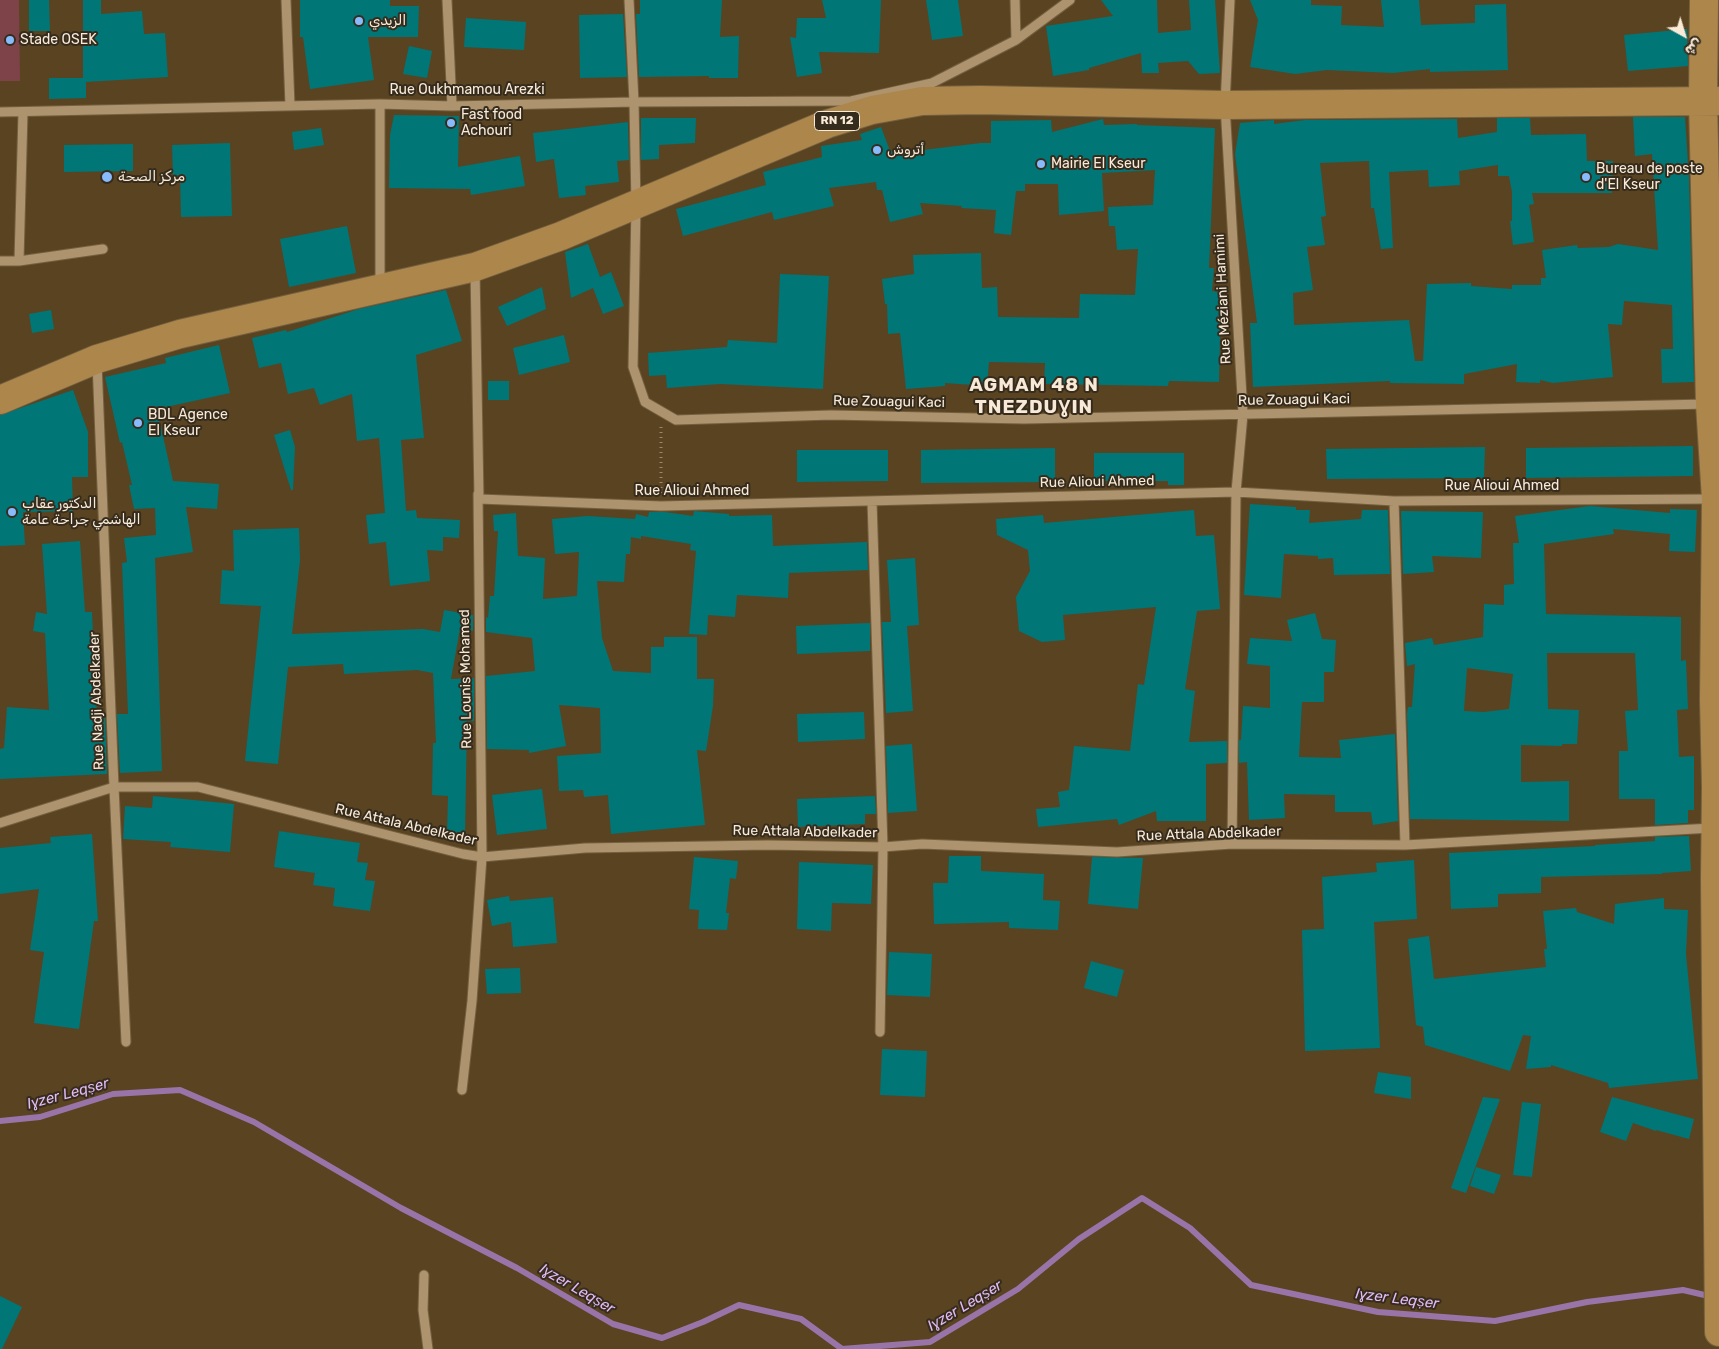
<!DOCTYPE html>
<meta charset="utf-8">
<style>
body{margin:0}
#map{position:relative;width:1719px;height:1349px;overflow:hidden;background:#5a4320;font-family:Rubik,"Noto Naskh Arabic",sans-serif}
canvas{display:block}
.north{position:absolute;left:1659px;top:10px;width:50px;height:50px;-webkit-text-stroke:4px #362c1d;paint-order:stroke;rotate:141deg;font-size:14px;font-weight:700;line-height:20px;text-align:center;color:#f9ead7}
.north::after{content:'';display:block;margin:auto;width:18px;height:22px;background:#f9ead7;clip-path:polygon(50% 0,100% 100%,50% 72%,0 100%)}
</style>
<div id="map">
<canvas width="1719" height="1349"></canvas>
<div class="north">ش</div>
</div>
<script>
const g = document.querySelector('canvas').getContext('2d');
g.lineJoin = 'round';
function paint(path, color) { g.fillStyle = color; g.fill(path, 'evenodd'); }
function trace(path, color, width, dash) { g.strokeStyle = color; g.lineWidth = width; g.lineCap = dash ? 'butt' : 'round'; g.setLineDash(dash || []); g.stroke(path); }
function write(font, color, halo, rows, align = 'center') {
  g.font = font + ' Rubik,"Noto Naskh Arabic",sans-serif'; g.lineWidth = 4; g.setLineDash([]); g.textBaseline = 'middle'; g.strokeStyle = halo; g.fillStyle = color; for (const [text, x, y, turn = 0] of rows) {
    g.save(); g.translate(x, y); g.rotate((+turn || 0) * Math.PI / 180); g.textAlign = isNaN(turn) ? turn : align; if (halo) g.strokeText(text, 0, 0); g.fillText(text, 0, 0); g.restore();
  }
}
paint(new Path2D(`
 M0 0H19L20 81H0Z`), '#7e4348');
trace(new Path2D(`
 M0 1121 40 1117 113 1094 180 1090 254 1122 401 1208 517 1268 613 1324 662 1338 703 1322 739 1305 801 1319 842 1349 930 1342 1018 1289 1079 1239 1142 1198 1190 1228 1251 1285 1378 1312 1495 1321 1587 1302 1683 1290 1713 1297`), '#9874a9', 6);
paint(new Path2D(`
 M29 0H49L50 31H29Z
 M83 0H101V14L142 11 144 34 165 33 168 77 86 82V98L49 99V78H83Z
 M300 0H390V6H419L418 37H368L374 80 310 89 303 37H300Z
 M640 0H722L720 37 739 36 738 78H709V76L639 77 636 14H640Z
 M822 0H881L879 53 819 52 822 73 797 77 790 37 796 38 797 18H826Z
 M926 0H958L963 36 932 40Z
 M1101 0H1157L1158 33 1191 30 1189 0H1215L1220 73 1199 74 1188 61 1158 63 1159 73H1142L1141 53 1089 68V70L1053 76 1046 26 1113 16Z
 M1250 0H1311V5L1342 6 1341 25 1384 27 1381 0H1419L1421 25 1475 23V5L1506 4 1508 70 1430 72V69L1393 73 1327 70 1295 74 1250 67 1258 20Z
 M623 14 627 77 580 78 579 15Z
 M466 18 526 22 524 50 464 47Z
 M1687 29 1688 66 1628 71 1624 35Z
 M409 46 432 51 427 78 403 74Z
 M394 115 459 116 458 167 520 156 525 186 471 195 470 189 389 188 390 135Z
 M1633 117H1685L1689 179 1694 382 1662 383 1661 349H1673L1672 305 1624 301 1622 325 1608 324 1613 377 1553 383 1540 380V383L1516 382 1517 364 1464 374V384L1390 383V381L1253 387 1250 323H1257L1235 154 1240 123 1274 120V124L1305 120 1457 119 1458 138 1497 132V118H1530L1531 135 1586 134 1587 161H1613L1612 193H1532L1534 204 1529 205 1534 242 1513 245 1510 221H1512V192L1509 176H1498V165L1459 171 1460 185 1429 187 1428 170 1389 172 1393 248 1381 249 1374 208H1371L1369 161 1320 163 1326 216 1321 217 1325 245 1307 247 1313 290 1293 293 1294 325 1409 320 1415 361H1423L1427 284 1471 283V286L1512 289V285H1541V278H1546L1542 250 1577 245 1578 248 1609 247 1618 244 1658 250 1652 154 1635 156Z
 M641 118H696L695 143 659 145V159L641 160Z
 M1103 119 1104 125 1137 124V125L1215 128 1209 268H1214L1212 291 1221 292 1219 382 1169 381 1168 386 1044 384 1045 363 989 362 987 386 945 383V386L906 389 900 333 888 334 887 304H885L882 279 914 274 913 255 981 253 982 288 997 287 998 317 1079 318 1080 294 1135 295 1138 249 1117 250 1115 226H1109L1108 207 1153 205 1155 170 1102 173 1104 211 1059 215 1058 184H1025V191H1016L1011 235 994 233 996 210 961 208 962 206 920 203 923 214 890 222 882 190H877L876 182 829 188 834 206 774 220 772 212 683 236 676 209 766 185 763 172 822 157 821 146 862 140 860 134 881 127 890 151 896 149 898 153 981 143H991V121L1051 120 1052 132Z
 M628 122 629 160 617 161 619 182 585 186 586 195 559 198 554 159 536 162 533 133Z
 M321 128 324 145 294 150 292 132Z
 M230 143 232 216 181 217 180 175 173 176 172 145Z
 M133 144V171L64 172V145Z
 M347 226 356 273 289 287 280 239Z
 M588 244 600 277 611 272 624 306 603 314 593 288 571 298 565 252Z
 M780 274 829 276 823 389 720 384 667 388 666 375 649 376 648 353 727 347 728 340 777 343Z
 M542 287 546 309 507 326 498 307Z
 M446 290 462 341 416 355 424 438 401 440 406 511 416 510 417 518 460 520 459 538 443 537V551L427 550 430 581 390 586 386 542 369 544 366 515 385 513 379 438 357 441 352 394 320 405 314 388 288 394 281 363 259 368 252 338 286 330 287 332 359 309Z
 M51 310 54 329 32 333 29 314Z
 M564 335 570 362 519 375 513 348Z
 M219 345 230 393 157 409 173 481 219 484 217 509 186 507 193 552 155 558 162 771 120 773 117 714H128L122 563 127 562 124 538 156 535 155 508 134 509 129 485H132L122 442 120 443 105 377 166 363 165 358Z
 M488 381H509V400H488Z
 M73 390 88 432V477H72L73 511 23 512 25 545 0 546V415Z
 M290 430 295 447 293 490H291L274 435Z
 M1693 446V476L1526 478V448Z
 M1485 447 1484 478 1327 479 1326 449Z
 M1055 448V482L921 483V450Z
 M797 450H888V481L797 482Z
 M1094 453H1184V485H1168V481H1094Z
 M1250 504 1296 507V510H1310L1309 523 1361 519 1362 510H1388L1390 574 1334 575 1333 558 1318 559V556L1284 554 1281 598 1244 595Z
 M1590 506 1670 513V509L1697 510 1695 552 1669 551 1670 534 1613 529 1614 534 1544 544 1546 614 1681 617V661L1686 660 1688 709 1677 710 1679 757 1694 756V810H1688V823L1655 825V799H1619V751H1628L1625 711 1638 710 1635 653H1547L1548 709 1579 710 1577 744H1562V746L1521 745V782L1569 781V821L1410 819 1407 714 1408 707H1412L1415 664 1407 666 1405 643 1432 638 1434 645 1483 637 1484 604 1504 605V585L1514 584 1513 543H1519L1515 516ZM1467 668 1513 674 1509 709 1484 712 1464 711Z
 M1194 510 1196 536 1214 535 1220 609 1197 611 1185 689 1195 691 1189 742 1227 741V763L1206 764V821H1157L1156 811 1119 825 1117 819 1038 827 1036 809 1060 807 1058 792 1069 790 1074 746 1130 751 1138 684 1144 685 1156 607 1063 615 1065 640 1042 642 1019 631 1016 597 1030 571 1028 550 997 535 996 519 1043 515 1044 523Z
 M694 511 729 514V516L772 515 773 546 867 542 868 570 789 573 788 598 737 595 735 617 708 615 707 635 689 634 696 551 690 550 691 544 641 536V539L631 537 630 554H626L624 582 597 581 602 638 613 671 651 673V647H664V637H697V679H714L713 706 706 751 697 750 705 825 611 834 608 795 584 797 583 790 559 791 557 756 601 753 600 708 559 705 566 746 529 753V750L487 749 486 676 535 671 532 638 486 632V617L488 618 490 596H494L498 531H494L493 515 516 513 518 556 545 558 543 599 577 596 579 552 555 554 552 519 588 516 635 519 636 514 648 517 649 512H665L693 516Z
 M1401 511 1483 512 1481 558 1432 556 1434 572 1403 574Z
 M299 528 300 560 292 634 423 629 440 632 444 610 473 615V631L460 629 451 679 474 678V721H467L465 835 447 834 448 796 432 795 433 743H436L433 673 417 670 344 674 343 664 288 667 278 764 245 761 261 606 220 604 222 570 234 571 233 530Z
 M80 541 85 612H92L97 715H105L107 774 0 779V749L4 748 7 707 49 710 45 633 33 631 36 612 47 614 42 544Z
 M915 558 919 625 907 626 913 711 886 713 882 622H891L887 560Z
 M1315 613 1322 639 1336 640 1334 672H1324V702H1302L1299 757 1341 758 1339 740 1395 734 1398 821 1373 825 1371 812H1335V795L1284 794 1285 818 1249 820 1247 762 1239 763V740H1241L1243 706 1270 708V666L1247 664 1250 638 1292 641 1287 620Z
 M870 623V651L797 654 796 626Z
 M864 712 865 739 798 742 797 714Z
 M912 744 917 811 888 813 886 746Z
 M542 789 547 829 497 835 492 795Z
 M153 796 234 804 230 852 170 847 171 842 123 839 125 806 152 808Z
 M875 796 876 814H865V824L798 827 797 799Z
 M279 831 360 843 357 862 368 863 365 880 375 881 370 911 333 906 335 888 313 885 315 873 274 867Z
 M92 834 98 921H94L79 1029 34 1023 44 952 30 950 39 889 0 894V848L51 843 50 837Z
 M1689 836 1691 871 1662 873V874L1541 877V893L1498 894V907L1451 909 1449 853 1595 846V845L1655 841V837Z
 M949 856H981V871L1044 874 1043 900 1060 901 1058 930 1009 928V922L934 924 933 883H948Z
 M694 857 738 861 736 879 730 878 726 913H729L727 930 698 929 699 910 689 909Z
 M1092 857 1143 858 1138 909 1088 904Z
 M1414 860 1417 919 1374 922 1380 1048 1305 1051 1302 930 1324 929 1322 877 1377 872 1376 863Z
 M799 862 873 865 871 904 832 903 831 931 797 929Z
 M509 896 510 901 553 897 557 943 513 947 511 922 492 926 487 900Z
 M1664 898V909L1688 910 1686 954 1698 1079 1609 1088 1608 1083 1551 1065V1067L1526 1069 1531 1036 1523 1035 1510 1071 1425 1045 1423 1027 1416 1025 1408 939 1429 936 1434 979 1546 967 1544 949H1547L1543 911 1576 908 1577 912 1614 924 1615 904Z
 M889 952 932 954 930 997 887 995Z
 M1091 961 1124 970 1117 997 1084 988Z
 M520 968 521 993 487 994 485 969Z
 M882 1049 927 1051 925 1097 880 1095Z
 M1378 1072 1411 1077V1099L1374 1093Z
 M1483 1097 1500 1099 1466 1193 1451 1188Z
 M1612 1097 1694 1119 1689 1139 1656 1130V1131L1633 1123 1626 1141 1600 1132Z
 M1522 1102 1541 1104 1532 1177 1513 1175Z
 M1476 1167 1501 1175 1494 1194 1470 1186Z
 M0 1296 22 1307 2 1349H0Z`), '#007677');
const minor = new Path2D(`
 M286 0 290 106
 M447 0 452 106
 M629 0 634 102 636 205 633 367 645 402 676 420 831 415 1024 419 1708 404
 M1015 0 1016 40
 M1230 0 1225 105 1243 414 1236 492 1232 844
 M380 104V286
 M0 112 380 104 452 106 634 102 851 101 932 83 1016 40 1070 0
 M0 261H19L103 249
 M19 261 23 112
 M475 269 479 499 661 506 1236 492 1394 501 1712 499
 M97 362 114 787 126 1042
 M872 501 883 847 880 1032
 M1394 501 1405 845
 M0 823 114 787H198L463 854 482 857 585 848 768 845 883 847 922 844 1117 852 1232 844 1405 845 1712 828
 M462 1090 472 1001 482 857 478 494
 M424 1275 423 1310 428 1349`);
const major = new Path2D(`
 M1704 0 1703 101 1710 404 1716 499 1714 700 1716 787 1715 879 1719 1332
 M0 400 97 359 180 334 475 267 561 236 827 124 872 110 922 101 980 100 1225 105 1719 101`);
trace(minor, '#735f3f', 11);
trace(major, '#735f3f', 30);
trace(new Path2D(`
 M661 427V493`), '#9c886c', 3, [1, 4]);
trace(minor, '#ae936f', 9);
trace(major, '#ad864c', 28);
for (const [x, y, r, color] of [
 [359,21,5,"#88bbfc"],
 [10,40,5,"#88bbfc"],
 [451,123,5,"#88bbfc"],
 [877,150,5,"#88bbfc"],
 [1041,164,5,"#88bbfc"],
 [107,177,6,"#88bbfc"],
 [1586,177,5,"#88bbfc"],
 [138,423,5,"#88bbfc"],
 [12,512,5,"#88bbfc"]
]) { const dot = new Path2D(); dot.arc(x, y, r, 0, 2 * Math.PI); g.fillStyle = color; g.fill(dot); trace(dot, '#362c1d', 2); }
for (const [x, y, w] of [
 [837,121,45]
]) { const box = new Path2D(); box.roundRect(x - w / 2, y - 9.5, w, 19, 4); g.fillStyle = '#362c1d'; g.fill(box); trace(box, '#f9ead7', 1); }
write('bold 12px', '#f9ead7', null, [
 ["RN 12",837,121]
]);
write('14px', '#f9ead7', '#362c1d', [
 ["الزيدي",369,21],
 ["Stade OSEK",20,40],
 ["Fast food",461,115],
 ["Achouri",461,131],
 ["أتروش",887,150],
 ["Mairie El Kseur",1051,164],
 ["Bureau de poste",1596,169],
 ["d'El Kseur",1596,185],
 ["مركز الصحة",118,177],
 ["BDL Agence",148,415],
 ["El Kseur",148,431],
 ["الدكتور عقاب",22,504],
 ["الهاشمي جراحة عامة",22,520]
], 'left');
write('14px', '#f9ead7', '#362c1d', [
 ["Rue Oukhmamou Arezki",467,90],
 ["Rue Méziani Hamimi",1223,299,-93],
 ["Rue Zouagui Kaci",1294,400,-1],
 ["Rue Zouagui Kaci",889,402,1],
 ["Rue Alioui Ahmed",1097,482,-1],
 ["Rue Alioui Ahmed",1502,486],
 ["Rue Alioui Ahmed",692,491],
 ["Rue Lounis Mohamed",466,679,-91],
 ["Rue Nadji Abdelkader",97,701,-92],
 ["Rue Attala Abdelkader",406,825,13],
 ["Rue Attala Abdelkader",805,832,1],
 ["Rue Attala Abdelkader",1209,834,-2]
]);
write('italic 15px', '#e4baf7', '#362c1d', [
 ["Iɣzer Leqṣer",68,1094,-15],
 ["Iɣzer Leqṣer",577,1289,30],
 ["Iɣzer Leqṣer",1397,1299,7],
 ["Iɣzer Leqṣer",965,1306,-31]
]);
g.letterSpacing = '1px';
write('bold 19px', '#f9ead7', '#362c1d', [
 ["AGMAM 48 N",1034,386],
 ["TNEZDUƔIN",1034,408]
]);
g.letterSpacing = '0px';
</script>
